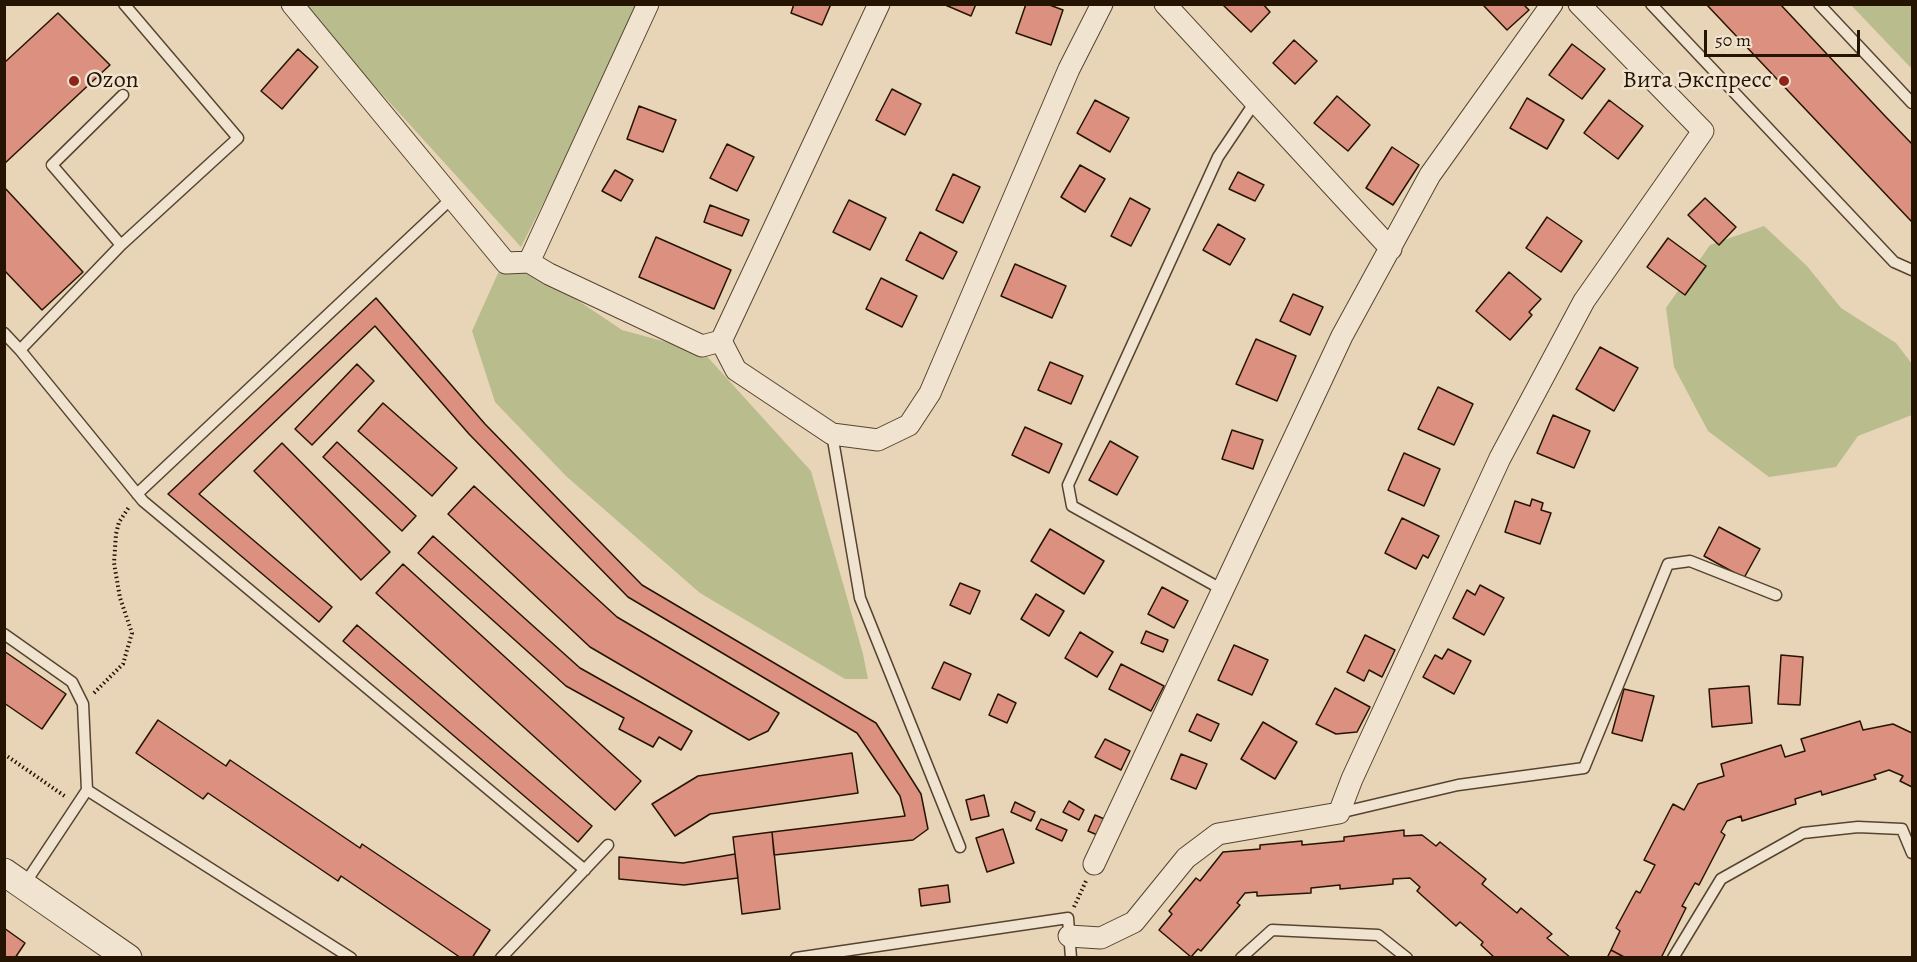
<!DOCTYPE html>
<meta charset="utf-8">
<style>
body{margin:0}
#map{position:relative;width:1917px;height:962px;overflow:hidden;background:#e8d5b7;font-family:Alegreya,serif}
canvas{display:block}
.frame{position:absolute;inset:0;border:6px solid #261403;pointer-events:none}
.scale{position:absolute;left:1704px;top:30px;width:156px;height:27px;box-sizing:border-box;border:3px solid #261403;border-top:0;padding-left:8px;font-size:18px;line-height:21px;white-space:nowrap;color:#261403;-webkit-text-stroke:4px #f0e4d0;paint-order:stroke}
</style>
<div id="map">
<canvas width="1917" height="962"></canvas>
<div class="frame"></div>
<div class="scale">50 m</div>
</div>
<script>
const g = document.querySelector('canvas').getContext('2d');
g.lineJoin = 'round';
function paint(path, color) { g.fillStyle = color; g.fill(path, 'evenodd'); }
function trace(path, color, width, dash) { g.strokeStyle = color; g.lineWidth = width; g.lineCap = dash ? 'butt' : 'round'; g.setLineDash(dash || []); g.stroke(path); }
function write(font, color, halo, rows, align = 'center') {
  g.font = font + ' Alegreya,serif'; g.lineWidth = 5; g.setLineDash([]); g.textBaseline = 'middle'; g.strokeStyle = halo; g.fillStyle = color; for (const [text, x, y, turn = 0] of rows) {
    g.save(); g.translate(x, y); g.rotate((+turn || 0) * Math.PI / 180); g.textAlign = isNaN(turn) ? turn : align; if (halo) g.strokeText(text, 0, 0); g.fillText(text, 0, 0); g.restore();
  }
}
paint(new Path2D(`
 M307 5H643L521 247 352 61Z
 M1851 5H1912V69Z
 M1764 226 1807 266 1841 308 1896 343 1912 364V415L1858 436 1836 467 1769 477 1708 431 1674 367 1666 308 1710 245Z
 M499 271 540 275 622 330 703 352 811 471 863 654 868 679H845L700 593 566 476 495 402 472 331Z`), '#b9bc8c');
const building = new Path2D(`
 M794 4H831L822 25 791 13Z
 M943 4H976L971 16Z
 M1026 4H1047L1063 10 1051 45 1016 33Z
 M1263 4 1270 12 1251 32 1223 5Z
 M1485 4H1523L1529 10 1507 30 1484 6Z
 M1706 4H1780L1885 116 1912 144V222Z
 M58 13 110 65 4 164V63Z
 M1294 40 1317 61 1295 84 1273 63Z
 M1572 44 1605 69 1582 99 1549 75Z
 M298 49 318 67 282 109 261 91Z
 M892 89 921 104 905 135 876 120Z
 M1337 96 1370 125 1348 151 1314 123Z
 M1527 98 1564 120 1547 149 1510 128Z
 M1095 100 1129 118 1110 152 1077 133Z
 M1609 100 1643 126 1618 159 1584 133Z
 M639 106 676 120 663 152 627 139Z
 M727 144 754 157 737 191 710 178Z
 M1392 147 1419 165 1393 205 1366 188Z
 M1080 165 1105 179 1085 212 1061 197Z
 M615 170 633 180 621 201 602 191Z
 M1238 172 1264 185 1255 201 1229 189Z
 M953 174 980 187 963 223 936 210Z
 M4 187 83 272 42 310 4 270Z
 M1130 198 1150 209 1131 246 1111 236Z
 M1705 198 1736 227 1719 245 1688 215Z
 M849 200 886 218 870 250 833 232Z
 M710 205 749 220 742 236 704 222Z
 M1547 217 1582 241 1561 272 1526 248Z
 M1218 224 1245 239 1230 265 1203 250Z
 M920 232 957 252 943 279 906 260Z
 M656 237 731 270 714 309 639 277Z
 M1668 238 1706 266 1685 295 1647 267Z
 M1015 264 1066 286 1052 318 1001 296Z
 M1509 272 1541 299 1529 312 1532 315 1510 340 1476 311Z
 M881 278 917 296 902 327 866 309Z
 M1293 294 1323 307 1310 335 1280 321Z
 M376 298 485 424 642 585 876 723 921 794 928 829 913 840 774 855 772 832 905 816 900 796 857 733 628 597 469 434 375 326 199 494 332 607 319 622 168 494Z
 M1256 339 1296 356 1277 401 1236 384Z
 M1600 347 1638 368 1614 411 1576 389Z
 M1050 362 1083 376 1071 404 1038 390Z
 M357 364 374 381 312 445 295 429Z
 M1438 387 1473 404 1454 445 1418 429Z
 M383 403 457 468 432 496 358 431Z
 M1553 415 1590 431 1574 468 1537 453Z
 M1025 427 1062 444 1049 473 1012 455Z
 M1232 430 1263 440 1253 469 1222 459Z
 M1110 441 1138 457 1117 495 1089 480Z
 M337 442 416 516 402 531 323 457Z
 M282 443 390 552 361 580 254 471Z
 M1404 453 1440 469 1424 506 1388 490Z
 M474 486 617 617 779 713 768 731 749 740 590 647 448 514Z
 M1532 499 1543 503 1541 510 1551 513 1540 544 1505 532 1515 501 1530 506Z
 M1402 518 1439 536 1428 558 1423 555 1416 569 1385 553Z
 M1719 527 1760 549 1744 578 1704 556Z
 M1050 529 1104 561 1084 594 1031 561Z
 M433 536 580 668 692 731 681 750 659 737 653 747 619 729 624 718 566 686 418 553Z
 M403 564 641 781 615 810 376 593Z
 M960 583 980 591 970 614 950 605Z
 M1480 585 1504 598 1484 635 1453 618 1467 590 1475 595Z
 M1162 587 1188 601 1174 628 1148 614Z
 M1036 594 1064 611 1049 636 1021 619Z
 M357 625 592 826 578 842 343 641Z
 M1146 631 1168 640 1163 652 1141 643Z
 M1080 632 1113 652 1097 677 1065 658Z
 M1365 635 1395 650 1382 677 1369 670 1364 681 1347 672Z
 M1234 645 1268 660 1252 695 1218 680Z
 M1448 649 1471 661 1454 694 1423 677 1435 655 1442 659Z
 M4 651 66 694 42 729 4 703Z
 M1781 655 1803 657 1800 705 1778 704Z
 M944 662 971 674 960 700 932 688Z
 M1121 664 1164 686 1151 711 1109 689Z
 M1749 686 1752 723 1712 727 1709 689Z
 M1335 688 1370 707 1357 732 1336 734 1316 724Z
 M1624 689 1654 696 1642 741 1612 733Z
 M998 694 1016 703 1007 723 989 715Z
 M1197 714 1219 724 1211 741 1189 731Z
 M158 720 226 766 230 760 360 848 362 844 490 930 472 958H461L341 876 338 881 208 793 203 799 136 753Z
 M1860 721 1863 730 1893 724 1912 733V787L1900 781 1903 776 1889 770 1874 775 1876 779 1822 795 1821 791 1795 799 1796 804 1742 821 1741 816 1727 821 1721 832 1725 835 1699 885 1695 883 1682 906 1686 908 1661 958H1626L1611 950 1620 931 1616 928 1636 891 1640 893 1655 865 1644 860 1673 804 1684 810 1698 784 1724 776 1721 764 1781 745 1785 757 1805 751 1801 739Z
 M1263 722 1297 742 1275 779 1241 759Z
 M1105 739 1130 751 1121 770 1095 757Z
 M852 753 858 793 710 814 675 836 652 804 698 776Z
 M1181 754 1207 764 1196 789 1171 779Z
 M984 795 989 816 971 820 966 800Z
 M1069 801 1084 810 1079 820 1063 812Z
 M1015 802 1035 812 1031 821 1011 812Z
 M1095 815 1109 821 1102 837 1088 831Z
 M1041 819 1067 830 1062 841 1036 829Z
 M1003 829 1014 863 987 872 976 838Z
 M1404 830V836L1422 835 1436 846 1440 842 1486 879 1482 884 1517 913 1521 908 1552 934 1547 938 1571 958H1495L1481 945 1483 942 1460 922 1456 926 1417 891 1420 887 1410 878 1393 879V884L1340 889V885L1311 888V893L1257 896V892L1245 893 1237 903 1240 905 1201 951 1198 949 1191 957 1159 930 1172 914 1169 911 1196 878 1200 881 1223 852 1260 849V845L1302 841V845L1344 841V837Z
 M772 832 780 909 742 914 733 837Z
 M735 854 738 878 684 885 619 879V857L683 863Z
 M948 885 950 902 921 906 919 889Z
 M4 928 25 943 15 958H4Z
 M1611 950 1626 958H1607Z`);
paint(building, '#dc907f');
trace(building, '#261403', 1.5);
const service = new Path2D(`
 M1651 4 1894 262 1912 270
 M1819 4 1912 103
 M123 95 52 165 121 245 20 350 143 501 585 870
 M121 245 238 138 124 4
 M4 333 20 350
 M832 434 860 598 960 847
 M137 494 452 198
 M1223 590 1072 506 1068 485 1218 157 1255 102
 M4 634 72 682 83 704 87 790 24 885
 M87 790 351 958
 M1339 813 1458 785 1584 768 1668 564 1690 561 1776 595
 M501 958 608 845
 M796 958 1068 918 1071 958
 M1241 958 1272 930 1378 935 1407 958
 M1673 958 1721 879 1803 833 1858 827 1902 829 1912 853`);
const minor = new Path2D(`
 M292 4 506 263 529 262 648 4
 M1165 4 1391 249
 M529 262 549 274 702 346 721 341
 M721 341 736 370 832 434 878 440 909 425 930 393 1069 69 1102 4
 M721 341 879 4
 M1094 864 1342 336 1430 175 1552 4
 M1069 936 1101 938 1134 922 1186 858 1218 834 1339 813 1352 779 1500 458 1584 301 1703 131 1579 4`);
const tertiary = new Path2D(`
 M4 872 128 958`);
trace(service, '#564430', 13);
trace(minor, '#564430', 23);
trace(tertiary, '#564430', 29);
trace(new Path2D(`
 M94 693 123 664 132 633 120 598 114 563 116 534 119 522 129 507
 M4 754 66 797
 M1074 907 1086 881`), '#261403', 4, [1.5, 3]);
trace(service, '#f0e4d0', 10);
trace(minor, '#f0e4d0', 21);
trace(tertiary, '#f0e4d0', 27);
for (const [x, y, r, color] of [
 [74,81,6,"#8f2418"],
 [1784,81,6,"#8f2418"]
]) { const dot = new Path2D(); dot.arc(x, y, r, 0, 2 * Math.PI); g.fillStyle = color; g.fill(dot); trace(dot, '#f0e4d0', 2); }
write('24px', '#261403', '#f0e4d0', [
 ["Ozon",86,81],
 ["Вита Экспресс",1772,81,"right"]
], 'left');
</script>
